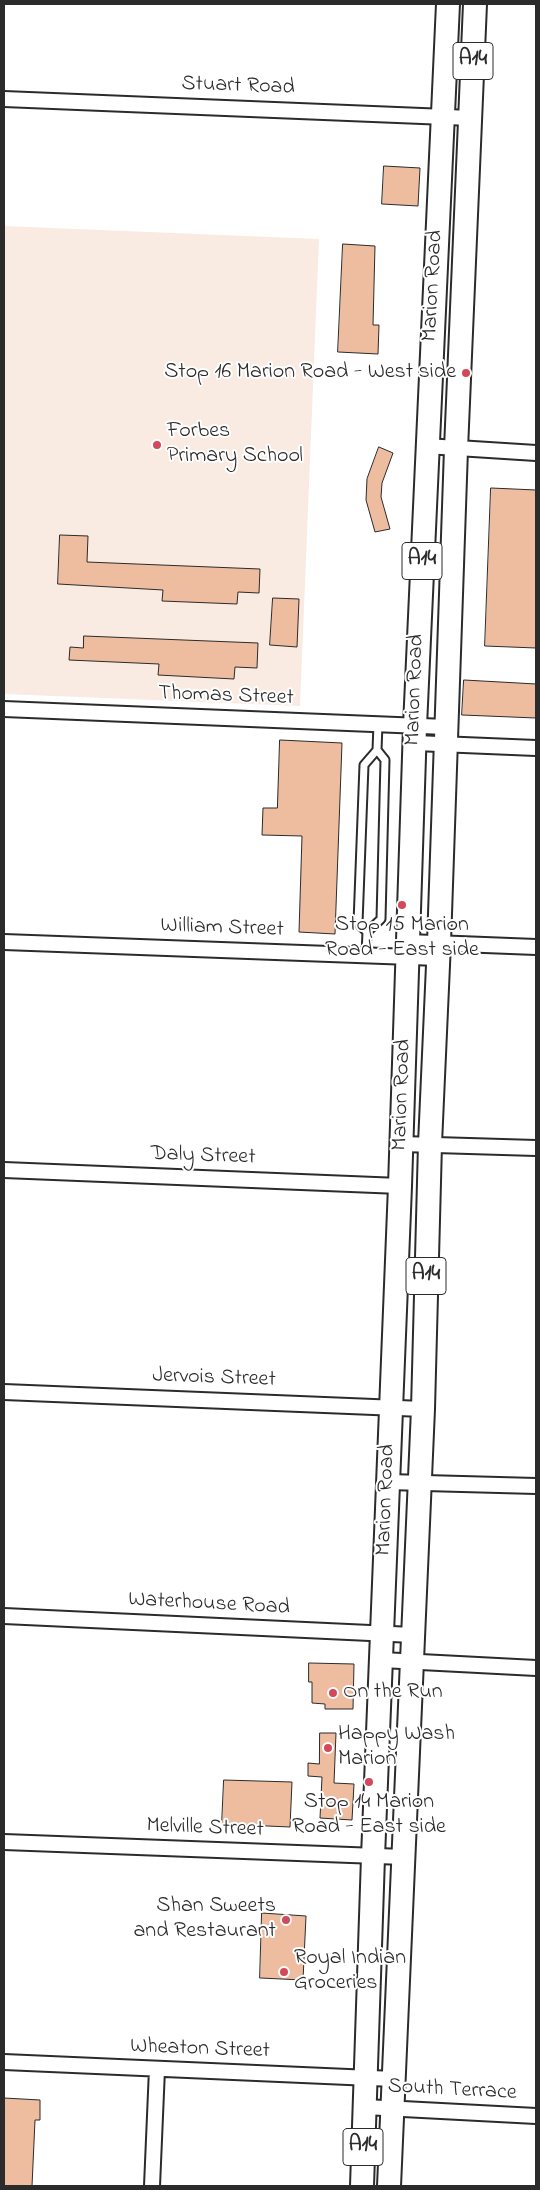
<!DOCTYPE html>
<style>
body{margin:0}
#map{position:relative;width:540px;height:2190px;overflow:hidden;background:#fff;font-family:"Indie Flower",sans-serif}
canvas{display:block}
.frame{position:absolute;inset:0;border:5px solid #2b2b2b;pointer-events:none}
</style>
<div id="map">
<canvas width="540" height="2190"></canvas>
<div class="frame"></div>
</div>
<script>
const g = document.querySelector('canvas').getContext('2d');
g.lineJoin = 'round';
function paint(path, color) { g.fillStyle = color; g.fill(path, 'evenodd'); }
function trace(path, color, width, dash) { g.strokeStyle = color; g.lineWidth = width; g.lineCap = dash ? 'butt' : 'round'; g.setLineDash(dash || []); g.stroke(path); }
function write(font, color, halo, rows, align = 'center') {
  g.font = font + ' "Indie Flower",sans-serif'; g.lineWidth = 4; g.setLineDash([]); g.textBaseline = 'middle'; g.strokeStyle = halo; g.fillStyle = color; for (const [text, x, y, turn = 0] of rows) {
    g.save(); g.translate(x, y); g.rotate((+turn || 0) * Math.PI / 180); g.textAlign = isNaN(turn) ? turn : align; if (halo) g.strokeText(text, 0, 0); g.fillText(text, 0, 0); g.restore();
  }
}
paint(new Path2D(`
 M4 226 319 239 300 706 4 694Z`), '#faebe2');
const building = new Path2D(`
 M384 166 420 168 418 206 382 204Z
 M343 244 375 246 373 325H379L378 354 338 352Z
 M379 447 393 453 382 483 381 497 390 529 375 532 366 500 367 479Z
 M491 488 536 490V648L485 646Z
 M60 535 88 536 87 562 260 569 259 593 238 592 237 604 162 601 163 590 58 584Z
 M273 598 299 599 297 647 270 645Z
 M84 636 258 643 257 668 235 667 234 679 158 675 159 664 69 660 70 647 83 648Z
 M464 680 536 684V718L462 715Z
 M280 740 342 743 335 934 299 932 302 836 262 835 263 808H277Z
 M309 1663 354 1664 353 1709H325V1704L312 1703V1682H309Z
 M320 1733H336L334 1783 354 1784 352 1820 320 1818 322 1777 308 1776V1763L319 1764Z
 M224 1780 292 1782 290 1827 222 1824Z
 M262 1913 306 1916 303 1980 260 1978Z
 M4 2098 40 2100V2120H35L32 2186H4Z`);
paint(building, '#eebd9f');
trace(building, '#2b2b2b', 1);
const lane = new Path2D(`
 M367 932 381 919 385 760 377 750 378 724
 M366 955 367 932 358 923 364 765 377 750`);
const street = new Path2D(`
 M4 99 471 118
 M426 446 536 453
 M4 709 446 727
 M415 743 536 748
 M4 942 438 958
 M408 942 536 947
 M402 1144 536 1148
 M4 1170 400 1186
 M4 1392 423 1409
 M388 1482 536 1486
 M4 1616 413 1635
 M382 1660 536 1668
 M4 1842 404 1857
 M4 2062 394 2079
 M365 2107 536 2116
 M152 2186 157 2069`);
const primary = new Path2D(`
 M362 2186 373 1857 400 1186 415 726 448 4
 M389 2186 423 1409 430 1144 439 943 456 449 475 4`);
trace(lane, '#2b2b2b', 11);
trace(street, '#2b2b2b', 18);
trace(primary, '#2b2b2b', 26);
trace(lane, '#fff', 7);
trace(street, '#fff', 14);
trace(primary, '#fff', 22);
for (const [x, y, r, color] of [
 [466,373,5,"#d1495b"],
 [157,445,5,"#d1495b"],
 [402,905,5,"#d1495b"],
 [333,1693,5,"#d1495b"],
 [328,1748,5,"#d1495b"],
 [369,1782,5,"#d1495b"],
 [286,1920,5,"#d1495b"],
 [284,1972,5,"#d1495b"]
]) { const dot = new Path2D(); dot.arc(x, y, r, 0, 2 * Math.PI); g.fillStyle = color; g.fill(dot); trace(dot, '#fff', 2); }
for (const [x, y, w] of [
 [473,61,40],
 [422,561,40],
 [426,1276,40],
 [363,2147,40]
]) { const box = new Path2D(); box.roundRect(x - w / 2, y - 18.5, w, 37, 4); g.fillStyle = '#fff'; g.fill(box); trace(box, '#2b2b2b', 1); }
write('bold 21px', '#2b2b2b', null, [
 ["A14",473,61],
 ["A14",422,561],
 ["A14",426,1276],
 ["A14",363,2147]
]);
write('22px', '#2b2b2b', '#fff', [
 ["Stuart Road",238,87,2],
 ["Marion Road",434,286,-87],
 ["Marion Road",416,690,-88],
 ["Thomas Street",226,697,2],
 ["William Street",222,929,2],
 ["Marion Road",403,1095,-88],
 ["Daly Street",203,1157,2],
 ["Jervois Street",214,1379,2],
 ["Marion Road",387,1500,-88],
 ["Waterhouse Road",209,1605,3],
 ["Melville Street",205,1829,2],
 ["Wheaton Street",200,2050,2],
 ["South Terrace",452,2091,3]
]);
write('22px', '#2b2b2b', '#fff', [
 ["Stop 16 Marion Road - West side",456,373,"right"],
 ["Forbes",167,432],
 ["Primary School",167,457],
 ["Stop 15 Marion",402,926,"center"],
 ["Road - East side",402,951,"center"],
 ["On the Run",343,1693],
 ["Happy Wash",338,1735],
 ["Marion",338,1760],
 ["Stop 14 Marion",369,1803,"center"],
 ["Road - East side",369,1828,"center"],
 ["Shan Sweets",276,1907,"right"],
 ["and Restaurant",276,1932,"right"],
 ["Royal Indian",294,1959],
 ["Groceries",294,1984]
], 'left');
</script>
